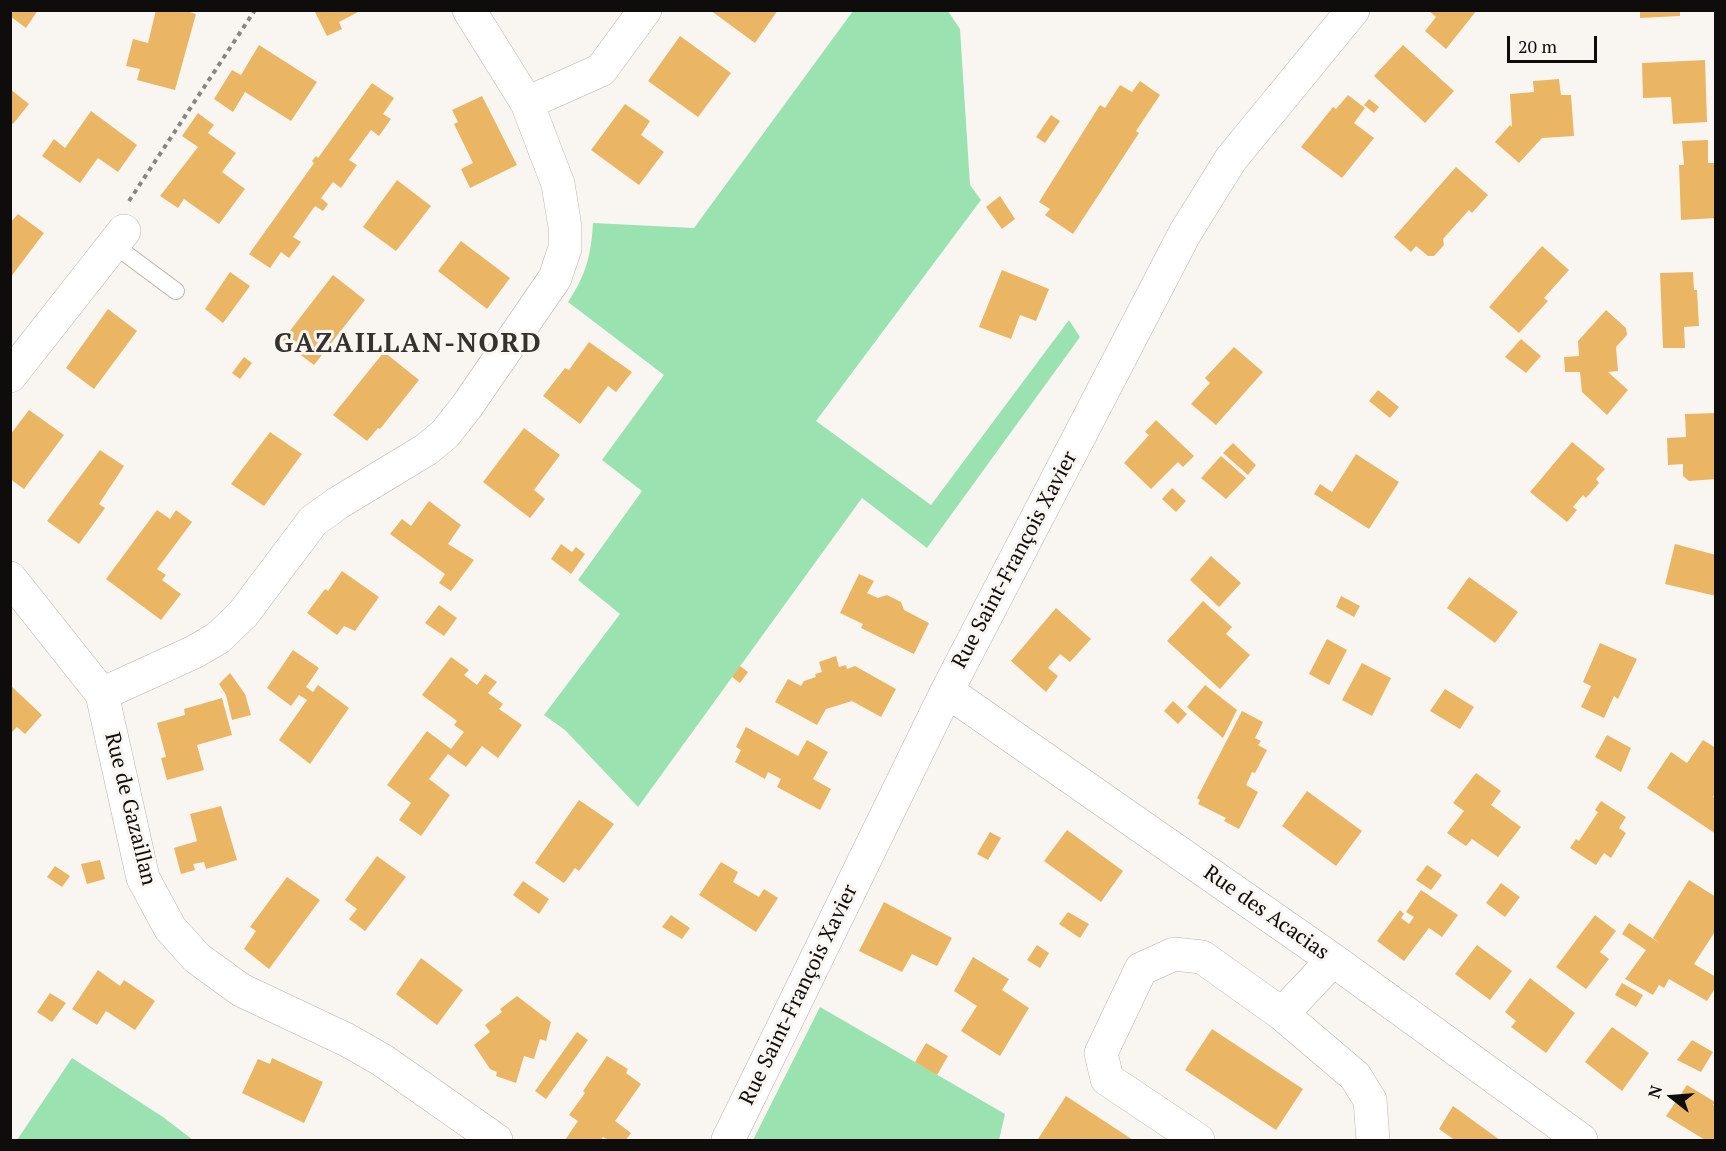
<!DOCTYPE html>
<meta charset="utf-8">
<style>
body{margin:0}
#map{position:relative;width:1726px;height:1151px;overflow:hidden;background:#f9f6f1;font-family:"PT Serif",serif}
canvas{display:block}
.frame{position:absolute;inset:0;border:12px solid #0e0d0c;pointer-events:none}
.north{position:absolute;left:1642px;top:1067px;width:60px;height:60px;-webkit-text-stroke:4px #f9f6f1;paint-order:stroke;rotate:287deg;font-size:16px;font-weight:700;line-height:24px;text-align:center;color:#0e0d0c}
.north::after{content:'';display:block;margin:auto;width:21px;height:27px;background:#0e0d0c;clip-path:polygon(50% 0,100% 100%,50% 72%,0 100%)}
.scale{position:absolute;left:1507px;top:36px;width:90px;height:27px;box-sizing:border-box;border:3px solid #0e0d0c;border-top:0;padding-left:8px;font-size:18px;line-height:21px;white-space:nowrap;color:#0e0d0c;-webkit-text-stroke:4px #f9f6f1;paint-order:stroke}
</style>
<div id="map">
<canvas width="1726" height="1151"></canvas>
<div class="frame"></div>
<div class="north">N</div>
<div class="scale">20 m</div>
</div>
<script>
const g = document.querySelector('canvas').getContext('2d');
g.lineJoin = 'round';
function paint(path, color) { g.fillStyle = color; g.fill(path, 'evenodd'); }
function trace(path, color, width, dash) { g.strokeStyle = color; g.lineWidth = width; g.lineCap = dash ? 'butt' : 'round'; g.setLineDash(dash || []); g.stroke(path); }
function write(font, color, halo, rows, align = 'center') {
  g.font = font + ' "PT Serif",serif'; g.lineWidth = 6; g.setLineDash([]); g.textBaseline = 'middle'; g.strokeStyle = halo; g.fillStyle = color; for (const [text, x, y, turn = 0] of rows) {
    g.save(); g.translate(x, y); g.rotate((+turn || 0) * Math.PI / 180); g.textAlign = isNaN(turn) ? turn : align; if (halo) g.strokeText(text, 0, 0); g.fillText(text, 0, 0); g.restore();
  }
}
paint(new Path2D(`
 M853 11H948L960 29 970 185 981 200 816 421 931 505 1069 320 1080 337 927 548 862 498 638 807 565 730 544 715 620 614 578 580 642 491 602 460 664 375 568 302C586 275 591 256 593 223L694 228Z
 M820 1007 1005 1114 999 1140H753Z
 M72 1058 163 1117 193 1140H17Z`), '#9be2b1');
paint(new Path2D(`
 M10 10H38L26 28 10 16Z
 M156 10H184L196 14 175 90 137 80 140 69 126 66 133 39 148 43Z
 M314 10H362L339 22 342 29 327 36Z
 M710 10H778L755 43Z
 M1428 10H1477L1446 49 1425 31 1436 17Z
 M1640 10H1680V16L1640 18Z
 M680 36 731 73 698 117 648 81Z
 M259 45 317 82 291 121 245 92 233 112 214 99 232 70 241 75Z
 M1403 45 1454 91 1425 123 1374 76Z
 M1705 60 1707 122 1673 124 1671 97 1643 98 1642 63Z
 M1559 79 1561 95H1571L1574 136 1542 138 1519 163 1495 142 1510 125 1512 127 1510 94 1534 92 1533 81Z
 M1140 81 1160 95 1136 131 1139 133 1073 234 1045 215 1050 209 1039 202 1100 105 1105 108 1120 85 1132 92Z
 M372 83 394 98 383 114 391 119 379 136 371 130 349 160 357 165 341 188 333 182 321 198 328 204 323 211 315 206 293 237 301 242 289 258 281 252 270 268 249 254 312 166 314 163 312 161 316 156 318 158Z
 M10 89 29 104 13 124 10 122Z
 M1348 95 1365 108 1354 123 1374 138 1342 178 1301 147 1333 107 1336 109Z
 M482 96 517 165 470 188 461 169 473 163 454 124 458 122 452 110Z
 M1369 99 1379 107 1374 113 1364 105Z
 M625 104 650 121 641 135 664 152 639 185 591 150Z
 M91 111 137 145 118 172 98 158 80 183 42 156 54 139 65 148Z
 M198 113 214 125 208 133 236 153 222 172 245 189 219 224 184 199 178 208 160 196 198 147 182 136Z
 M1051 115 1060 121 1045 143 1036 137Z
 M1708 140V163H1716V218L1681 220 1679 165H1684L1682 141Z
 M1456 167 1488 195 1472 213 1469 210 1443 239 1444 245 1434 256H1428L1416 246 1411 252 1394 237Z
 M397 180 431 206 396 251 363 227Z
 M1000 196 1015 219 1002 229 986 207Z
 M18 214 44 233 10 278V223Z
 M461 241 510 278 487 309 438 271Z
 M1542 246 1569 270 1544 298 1548 301 1519 333 1489 307Z
 M1002 270 1049 289 1036 321 1020 315 1011 339 979 327Z
 M230 272 250 286 223 323 205 309Z
 M1693 272 1694 290H1697L1699 326 1684 327 1685 348H1663L1660 273Z
 M333 275 365 300 314 365 282 341Z
 M108 309 137 331 94 389 66 368Z
 M1606 310 1626 328 1627 335 1616 347 1618 371 1608 372 1628 390 1607 415 1582 392 1580 372H1565L1564 357 1579 356 1578 341Z
 M1521 339 1541 356 1526 373 1505 357Z
 M589 342 632 372 616 392 608 386 580 424 543 396 565 368 569 370Z
 M1234 347 1263 372 1216 425 1191 404 1210 383 1205 378Z
 M384 352 419 380 380 429 378 428 367 441 333 415Z
 M244 357 252 363 240 379 232 373Z
 M1378 390 1399 407 1390 418 1369 401Z
 M29 410 64 435 24 489 10 479V435Z
 M1716 413V479L1689 481 1683 476V464L1668 465 1667 438 1686 437 1685 414Z
 M1156 420 1194 456 1183 467 1178 462 1151 489 1124 463 1149 435 1145 432Z
 M524 428 560 455 534 490 545 499 530 518 483 482Z
 M270 432 302 454 264 506 231 484Z
 M1572 442 1605 469 1596 479 1599 483 1586 498 1583 495 1573 507 1577 510 1567 522 1530 492Z
 M1233 443 1256 465 1248 475 1223 453Z
 M100 450 124 466 99 504 105 508 79 544 47 521Z
 M1356 454 1399 482 1369 529 1314 494 1320 484 1332 492Z
 M1221 456 1246 478 1226 499 1201 478Z
 M1172 488 1186 501 1176 512 1162 499Z
 M429 501 461 525 448 544 474 560 451 591 439 583 445 574 390 534 402 519 411 526Z
 M157 510 170 519 176 510 192 522 157 569 166 575 162 580 181 594 161 620 106 579Z
 M561 544 572 552 576 547 585 554 571 574 551 559Z
 M1675 544 1716 555V596L1665 584Z
 M1211 556 1241 583 1219 607 1190 580Z
 M342 571 379 597 355 631 344 626 337 635 307 613 325 589 328 591Z
 M859 574 874 581 867 593 878 598 887 595 901 602 904 610 929 623 914 654 861 628 863 624 840 613Z
 M1469 577 1518 612 1495 643 1447 608Z
 M1341 596 1360 606 1354 617 1336 607Z
 M1203 601 1232 627 1226 634 1250 655 1220 689 1167 641Z
 M439 605 457 618 444 636 425 623Z
 M1056 608 1091 639 1070 662 1060 654 1048 668 1058 676 1046 692 1011 661Z
 M1327 639 1347 650 1329 685 1309 674Z
 M1600 643 1637 659 1618 699 1614 696 1604 718 1581 707 1591 686 1583 682Z
 M293 650 319 668 306 687 313 692 318 685 349 708 310 764 279 740 307 700 299 695 291 706 267 688Z
 M836 656 839 667 846 665 847 669 855 666 896 689 881 717 852 701 826 709 817 725 775 702 788 679 801 686 804 681 816 677 815 674 822 672 819 662Z
 M451 657 469 670 464 675 477 685 485 674 497 682 488 693 503 704 499 709 522 725 498 758 482 746 466 767 448 754 429 779 450 795 421 836 399 820 411 803 387 785 427 731 451 749 464 732 454 725 457 721 422 695Z
 M1362 663 1391 678 1372 716 1342 700Z
 M740 666 748 672 740 683 732 677Z
 M230 673 245 694 251 715 232 720 226 695 219 684Z
 M10 685 42 715 25 734 17 727 10 734Z
 M1205 685 1237 710 1223 738 1187 707Z
 M1445 689 1474 707 1460 729 1430 711Z
 M222 698 232 735 197 745 204 770 167 780 161 758 166 757 157 723 185 715 184 709Z
 M1173 701 1187 714 1178 724 1164 711Z
 M1242 711 1263 722 1255 738 1261 741 1258 745 1267 750 1255 773 1252 772 1246 785 1258 792 1239 829 1224 821 1226 818 1198 804 1200 800 1197 798Z
 M746 727 798 756 807 740 828 752 813 779 831 789 820 810 777 787 781 779 768 772 765 779 735 762 741 750 736 747Z
 M1607 735 1631 748 1621 772 1595 757Z
 M1703 740 1716 748V793L1713 797 1716 798V834L1647 788 1671 752 1687 763Z
 M1476 773 1501 791 1491 805 1521 827 1498 857 1472 839 1466 846 1447 833 1464 811 1453 803Z
 M1307 791 1362 831 1336 866 1282 826Z
 M579 800 614 824 579 871 575 868 564 883 535 863Z
 M1601 801 1626 817 1619 828 1626 833 1611 858 1604 853 1596 865 1570 848 1576 839 1579 841 1598 812 1595 810Z
 M221 806 237 860 206 869 204 862 193 864 195 870 181 874 174 848 197 841 190 814Z
 M1067 830 1123 871 1101 902 1044 861Z
 M990 832 1001 838 988 860 977 854Z
 M377 856 406 877 365 931 349 919 357 909 345 900Z
 M100 860 105 879 87 884 81 864Z
 M721 862 738 872 733 882 759 897 764 889 778 898 756 932 699 895Z
 M1427 865 1442 875 1431 890 1416 880Z
 M55 866 70 876 62 887 47 877Z
 M287 877 320 900 269 969 244 949 256 931 250 927Z
 M1689 880 1716 897V930L1694 964 1716 977V987L1707 1001 1669 979 1664 988 1659 985 1653 995 1625 979 1646 950 1622 934 1629 923 1661 944 1653 938Z
 M523 881 549 899 539 914 513 895Z
 M1501 883 1520 897 1505 917 1486 903Z
 M1421 890 1458 915 1442 937 1429 928 1404 961 1377 941 1400 910 1404 914 1401 918 1409 924 1414 917 1406 912Z
 M884 902 952 938 937 966 912 954 902 972 859 951Z
 M1068 912 1089 924 1080 938 1059 924Z
 M671 915 690 928 682 939 662 927Z
 M1595 915 1616 931 1600 952 1609 959 1586 989 1556 967Z
 M1037 945 1049 953 1040 968 1027 960Z
 M1477 945 1512 971 1490 1000 1455 974Z
 M973 957 1009 979 1002 990 1029 1008 1000 1056 961 1031 977 1006 954 991Z
 M421 958 463 990 437 1025 396 994Z
 M98 970 120 986 124 980 155 1001 135 1030 106 1011 97 1025 72 1009Z
 M1530 978 1575 1013 1546 1053 1511 1027 1516 1021 1505 1012Z
 M1622 983 1643 995 1636 1007 1615 995Z
 M50 993 66 1003 52 1022 37 1012Z
 M517 996 551 1022 546 1041 540 1039 534 1059 524 1056 516 1083 496 1076 497 1072 490 1069 474 1045 490 1032 485 1025 502 1012 500 1009Z
 M1612 1027 1649 1053 1622 1091 1585 1062Z
 M1212 1029 1303 1089 1276 1130 1185 1070Z
 M577 1032 588 1040 546 1099 535 1091Z
 M1692 1040 1713 1052 1701 1072 1677 1060Z
 M926 1043 948 1056 937 1075 915 1062Z
 M607 1056 628 1069 626 1073 641 1084 615 1121 631 1133 626 1140H609L603 1137 601 1140H565L578 1121 569 1115 585 1093 583 1091Z
 M272 1058 323 1082 304 1123 242 1093 258 1059 270 1064Z
 M1687 1085 1715 1102 1713 1105 1716 1107V1140H1705L1666 1116Z
 M1066 1096 1133 1140H1041L1038 1139Z
 M1453 1106 1500 1140H1451L1453 1139 1439 1129Z`), '#ebb664');
const lane = new Path2D(`
 M114 245 176 291`);
const street = new Path2D(`
 M527 103 601 70 645 10
 M10 376 124 231
 M10 578 102 694 143 878 170 928 197 958 241 990 347 1040 382 1060 496 1140
 M947 691 1333 960 1581 1140
 M102 694 194 652 218 638 243 614 313 521 338 503 427 449 445 434 467 406 555 278 565 248V227L558 184 527 103 469 10
 M1282 1014 1333 960
 M728 1140 947 691 1185 233 1231 159 1353 10
 M1198 1140 1107 1079 1101 1053 1141 969 1174 954 1202 957 1282 1014 1355 1076 1370 1100 1373 1140`);
trace(lane, '#b8b5b0', 18);
trace(street, '#b8b5b0', 34);
trace(new Path2D(`
 M129 201 255 10`), '#878582', 4, [4.5, 4.5]);
trace(lane, '#fff', 16);
trace(street, '#fff', 33);
write('21px', '#0e0d0c', '#f9f6f1', [
 ["Rue Saint-François Xavier",1015,560,-62],
 ["Rue de Gazaillan",130,809,76],
 ["Rue des Acacias",1266,913,35],
 ["Rue Saint-François Xavier",799,995,-64]
]);
g.letterSpacing = '1.5px';
write('bold 27px', '#35322e', '#f9f6f1', [
 ["GAZAILLAN-NORD",408,344]
]);
g.letterSpacing = '0px';
</script>
